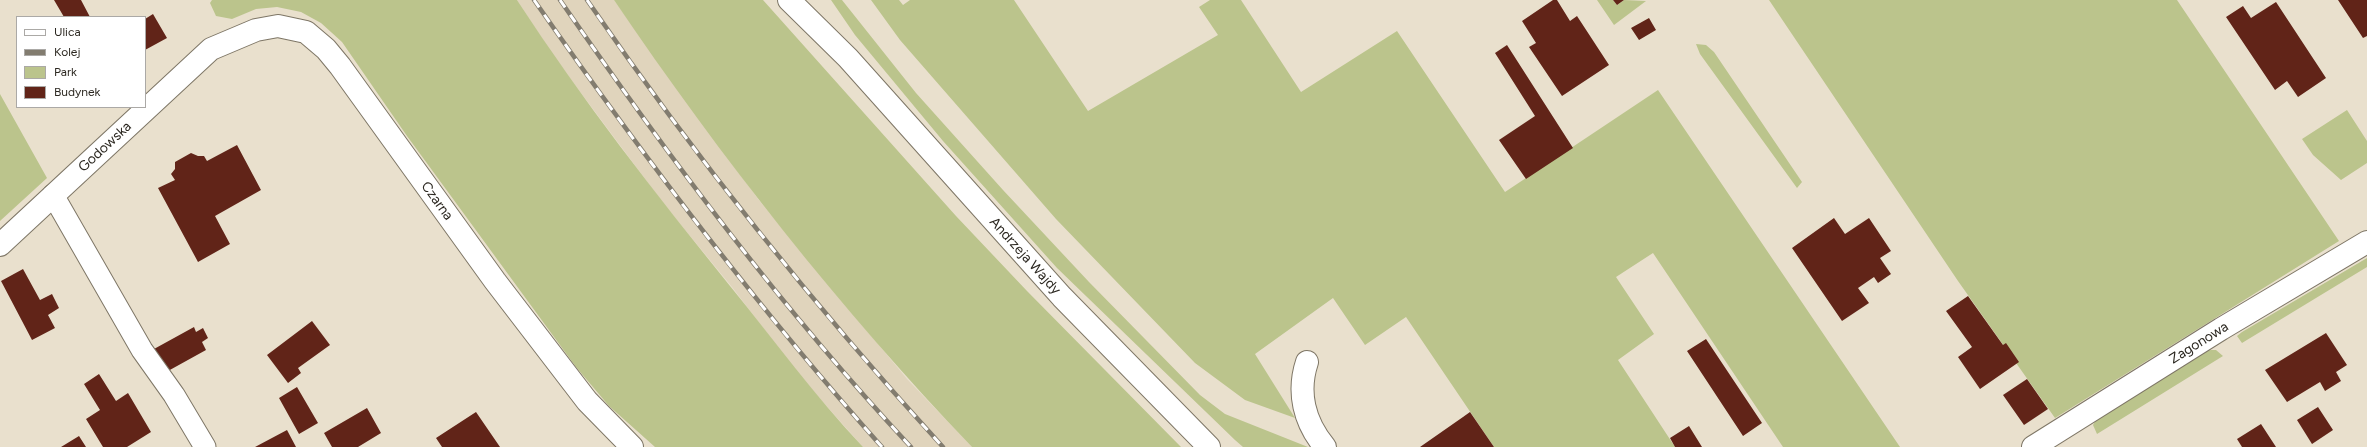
<!DOCTYPE html>
<style>
body{margin:0}
#map{position:relative;width:2367px;height:447px;overflow:hidden;background:#e9e0cd;font-family:Figtree,sans-serif}
canvas{display:block}
.legend{position:absolute;left:16px;top:16px;width:130px;height:92px;box-sizing:border-box;background:#fff;border:1px solid #aba9a6;margin:0;padding:5px 7px;list-style:none;font-size:12px;color:#2c2821}
.legend li{display:flex;align-items:center;gap:8px;height:20px}
.legend b{width:20px;border:1px solid #aba9a6}
</style>
<div id="map">
<canvas width="2367" height="447"></canvas>
<ul class="legend">
<li><b style="height:5px;background:#fff"></b>Ulica</li>
<li><b style="height:5px;background:#827c6f"></b>Kolej</li>
<li><b style="height:11px;background:#bbc48c"></b>Park</li>
<li><b style="height:11px;background:#612418"></b>Budynek</li>
</ul>
</div>
<script>
const g = document.querySelector('canvas').getContext('2d');
g.lineJoin = 'round';
function paint(path, color) { g.fillStyle = color; g.fill(path, 'evenodd'); }
function trace(path, color, width, dash) { g.strokeStyle = color; g.lineWidth = width; g.lineCap = dash ? 'butt' : 'round'; g.setLineDash(dash || []); g.stroke(path); }
function write(font, color, halo, rows, align = 'center') {
  g.font = font + ' Figtree,sans-serif'; g.lineWidth = 4; g.setLineDash([]); g.textBaseline = 'middle'; g.strokeStyle = halo; g.fillStyle = color; for (const [text, x, y, turn = 0] of rows) {
    g.save(); g.translate(x, y); g.rotate((+turn || 0) * Math.PI / 180); g.textAlign = isNaN(turn) ? turn : align; if (halo) g.strokeText(text, 0, 0); g.fillText(text, 0, 0); g.restore();
  }
}
paint(new Path2D(`
 M517 0H614L758 199 907 379 972 447H863L798 374 732 287 663 203 552 54Z`), '#e0d4bc');
paint(new Path2D(`
 M212 0H517C582 100 655 193 730 286 774 340 815 396 863 447H655L609 406 576 367 407 136 342 42 321 23 301 12 277 7 256 9 232 19 216 16 210 3Z
 M614 0H763L956 216 1027 291 1181 447H972C840 309 721 158 614 0Z
 M831 0H842L916 93 1003 190 1089 282 1200 395 1225 414 1308 447H1243L1235 440 1057 268 943 141 855 35Z
 M871 0H899L903 5 910 0H1014L1088 111 1218 35 1199 7 1210 0H1241L1301 92 1397 31 1505 192 1658 90 1900 447H1783L1653 253 1616 277 1654 334 1618 360 1675 447H1494L1406 317 1365 345 1333 298 1255 354 1295 418 1245 400 1195 363 1056 219 900 40Z
 M1597 0H1613L1617 5 1624 0 1646 1 1614 25Z
 M1769 0H2177L2339 241 2055 418 1958 281Z
 M1696 44 1706 45 1714 52 1802 182 1797 188 1700 54Z
 M0 94 47 178 0 221Z
 M2347 110 2367 141V163L2341 180 2313 155 2302 139Z
 M2367 258V267L2242 343 2237 336 2242 332Z
 M2211 350H2216L2223 356 2097 434 2093 425 2096 420 2204 351Z`), '#bbc48c');
paint(new Path2D(`
 M54 0H81L90 17H64Z
 M1553 0H1557L1570 21 1577 16 1609 65 1562 96 1529 47 1536 43 1522 21Z
 M1613 0H1624L1617 5Z
 M2338 0H2367V36L2363 38Z
 M2276 2 2326 78 2298 97 2287 81 2275 90 2226 17 2243 6 2251 18Z
 M153 14 167 38 145 50V19Z
 M1649 18 1656 30 1639 40 1631 28Z
 M1507 45 1573 148 1526 179 1499 140 1535 116 1495 53Z
 M237 145 261 190 215 216 230 244 198 262 158 188 175 180 171 174 175 169V162L191 153 198 156H204L207 161Z
 M1834 218 1845 234 1869 218 1891 251 1880 258 1891 274 1878 283 1874 277 1858 288 1869 303 1842 321 1792 248Z
 M23 269 40 300 52 294 59 308 48 315 55 328 32 340 1 281Z
 M1968 296 2003 345 2006 343 2019 362 1980 389 1958 357 1972 347 1946 311Z
 M312 321 330 345 298 368 301 373 288 383 267 355Z
 M194 327 196 332 203 328 208 338 202 342 206 350 168 371 154 349Z
 M2326 333 2347 365 2336 372 2341 381 2325 391 2320 382 2287 402 2265 370Z
 M1706 339 1762 423 1743 436 1687 351Z
 M99 374 116 401 128 393 151 432 127 447H103L86 419 100 410 84 384Z
 M2027 379 2048 409 2024 425 2003 395Z
 M297 387 318 423 299 434 279 398Z
 M2318 407 2333 430 2312 444 2297 420Z
 M367 408 381 433 358 447H332L324 433Z
 M476 412 500 447H442L436 438Z
 M1470 412 1494 447H1420L1463 417Z
 M2261 424 2276 447H2242L2237 439Z
 M1689 426 1702 447H1675L1670 438Z
 M287 430 296 447H255Z
 M79 436 86 447H61Z`), '#612418');
const lane = new Path2D(`
 M53 195 142 350 174 395 205 447`);
const street = new Path2D(`
 M0 245 211 49 256 30 278 26 306 32 326 49 340 66 495 281 587 401 632 447
 M1307 362C1297 392 1304 422 1325 447
 M2033 447 2221 329 2367 242`);
const secondary = new Path2D(`
 M789 0 848 58 1062 297 1209 447`);
trace(lane, '#7e7666', 23);
trace(street, '#7e7666', 24);
trace(secondary, '#7e7666', 24);
trace(lane, '#fff', 21);
trace(street, '#fff', 22);
trace(secondary, '#fff', 22);
const rail = new Path2D(`
 M534 0C642 155 756 306 882 447
 M560 0C667 155 782 309 911 447
 M587 0C695 157 814 306 943 447`);
trace(rail, '#827c6f', 4.5);
trace(rail, '#fff', 3, [9]);
write('14px', '#2c2821', '#fff', [
 ["Godowska",105,147,-43],
 ["Czarna",437,201,54],
 ["Andrzeja Wajdy",1025,256,48],
 ["Zagonowa",2199,343,-32]
]);
</script>
